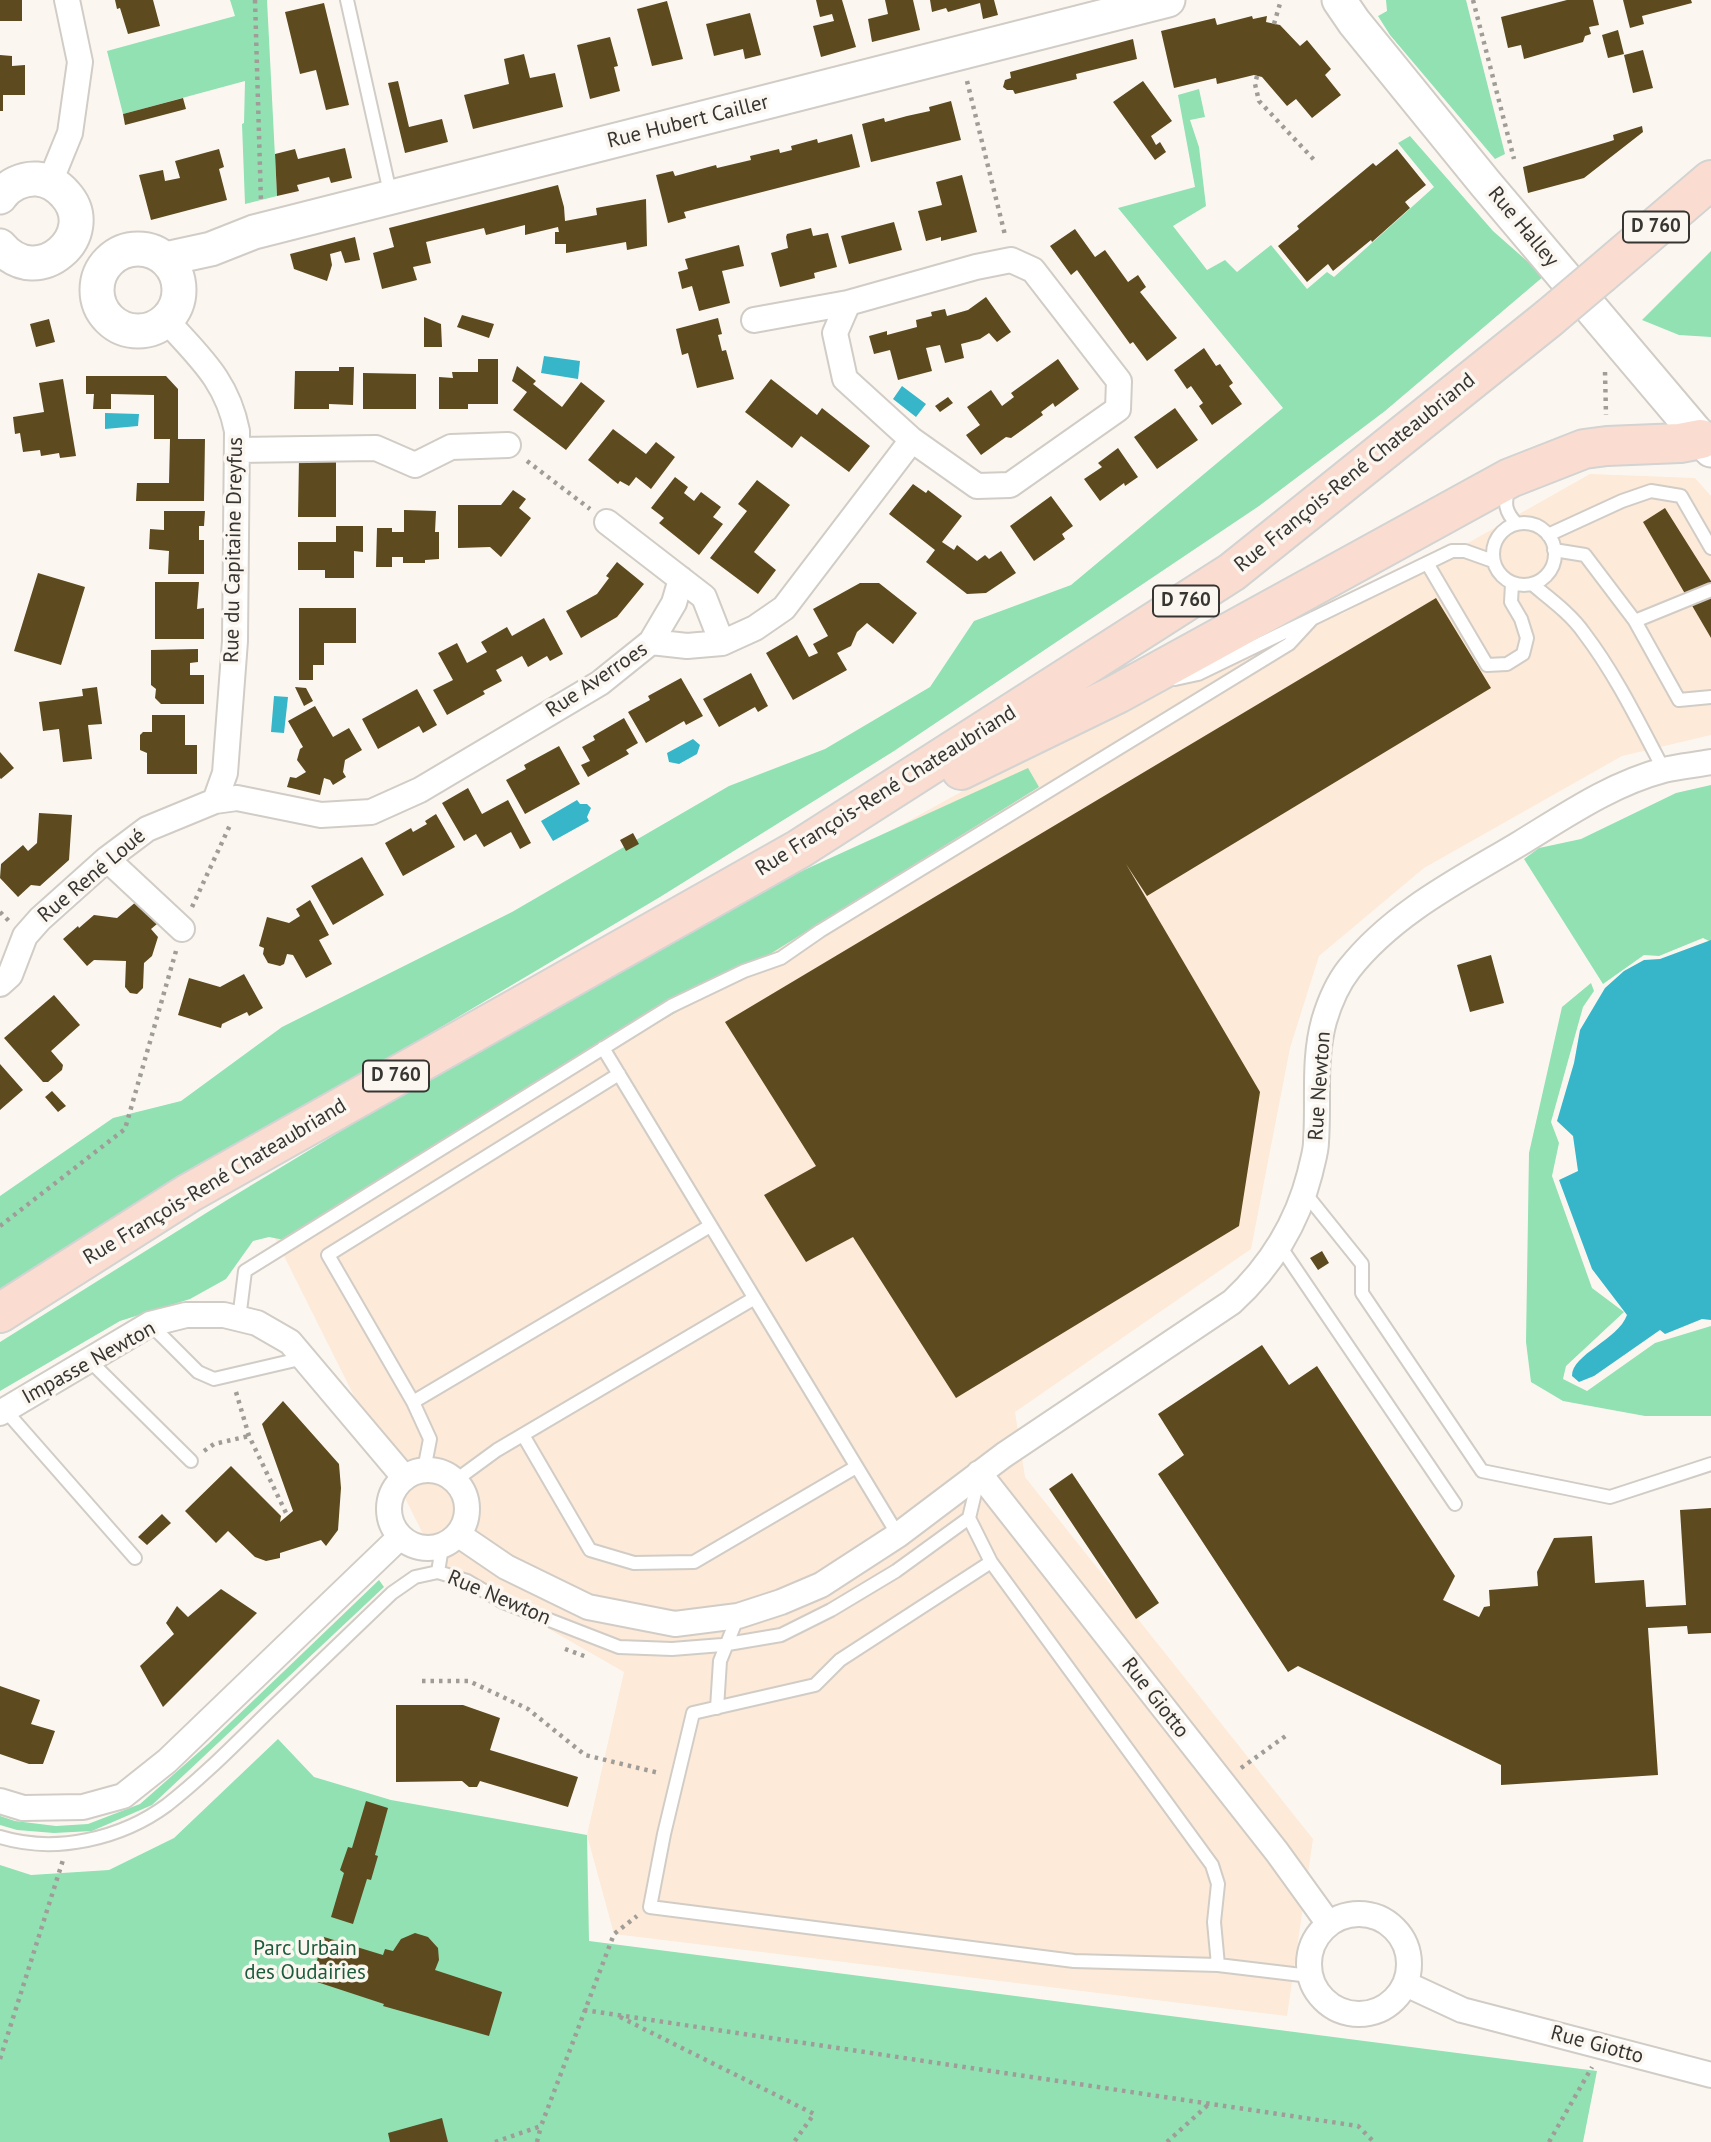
<!DOCTYPE html>
<meta charset="utf-8">
<style>
body{margin:0}
canvas{display:block;background:#fbf7f0}
</style>
<canvas width="1711" height="2142"></canvas>
<script>
const g = document.querySelector('canvas').getContext('2d');
g.lineJoin = 'round';
function paint(path, color) { g.fillStyle = color; g.fill(path, 'evenodd'); }
function trace(path, color, width, dash) { g.strokeStyle = color; g.lineWidth = width; g.lineCap = dash ? 'butt' : 'round'; g.setLineDash(dash || []); g.stroke(path); }
function write(font, color, halo, rows, align = 'center') {
  g.font = font + ' "PT Sans",sans-serif'; g.lineWidth = 7; g.setLineDash([]); g.textBaseline = 'middle'; g.strokeStyle = halo; g.fillStyle = color; for (const [text, x, y, turn = 0] of rows) {
    g.save(); g.translate(x, y); g.rotate((+turn || 0) * Math.PI / 180); g.textAlign = isNaN(turn) ? turn : align; if (halo) g.strokeText(text, 0, 0); g.fillText(text, 0, 0); g.restore();
  }
}
paint(new Path2D(`
 M1590 474 1695 478 1711 496V735L1622 756 1424 868 1319 956 1290 1048 1251 1249 1015 1412 1025 1477 1313 1839 1287 2016 614 1934 587 1835 624 1672 439 1566 249 1186 1147 689 1344 613Z`), '#fdead9');
paint(new Path2D(`
 M230 0H267L277 196 245 204 242 124 244 123 245 81 123 114 107 51 235 16Z
 M1386 0H1466L1505 154 1495 159 1390 35 1378 16 1387 11Z
 M1199 89 1205 117 1190 120 1199 147 1206 206 1173 226 1207 270 1225 260 1237 272 1271 245 1307 289 1327 272 1334 277 1434 187 1398 143 1410 136 1493 231 1544 276 1385 411 1259 506 894 751 660 897 214 1162 0 1295V1196L113 1118 181 1101 282 1027 512 912 729 786 825 749 930 687 974 621 1071 585 1283 408 1118 208 1195 187 1178 95Z
 M1711 251V337L1679 335 1642 320Z
 M1028 768 1039 787 675 1013 421 1159 363 1205 300 1243 269 1237 253 1241 226 1279 190 1299 120 1321 0 1391V1342L227 1200 516 1025 747 896Z
 M1711 785V942L1703 938 1659 956 1644 955 1603 984 1524 859 1539 848 1581 839 1676 793Z
 M1591 983 1594 991 1583 1007 1551 1122 1559 1143 1552 1176 1592 1288 1624 1312 1566 1366 1563 1379 1587 1391 1655 1343 1711 1326V1416H1645L1563 1401 1531 1382 1526 1342 1529 1153 1562 1007Z
 M379 1580 384 1587 152 1805 92 1831 54 1833 17 1830 0 1825V1816L15 1821 56 1826 88 1824 140 1804 208 1744Z
 M278 1739 314 1777 391 1800 587 1835 589 1941 1597 2071 1583 2142H0V1865L31 1875 109 1870 174 1838Z`), '#91e1b3');
paint(new Path2D(`
 M544 356 580 361 578 379 541 373Z
 M902 386 926 404 916 417 893 399Z
 M105 413 139 414 138 426 105 429Z
 M274 696 288 697 284 733 271 732Z
 M693 739 700 745 697 754 679 764 669 762 667 753Z
 M577 800 580 804H587L591 808 587 817 589 821 553 841 541 821Z
 M1711 940V1320L1702 1319 1665 1334 1660 1330 1594 1376 1579 1382 1572 1376C1572 1354 1618 1340 1627 1315L1592 1269 1559 1180 1578 1171 1573 1136 1557 1121 1574 1063 1580 1030 1605 988 1624 971 1644 960 1660 959Z`), '#37b6c9');
paint(new Path2D(`
 M0 0H22V21H0Z
 M115 0H153L160 26 128 34 120 8 117 9Z
 M816 0H842L856 47 821 57 813 26 834 21 832 14 820 17Z
 M885 0H913L920 30 872 42 868 19 888 14Z
 M930 0H994L998 15 983 19 980 3 948 12 946 8 932 12Z
 M1567 0H1593L1599 25 1589 27 1591 34 1585 36 1583 42 1524 59 1521 45 1508 48 1501 17Z
 M1623 0H1691L1692 3 1642 16 1644 24 1630 28Z
 M667 1 683 59 652 66 637 9Z
 M324 3 349 105 326 110 316 70 300 74 285 12Z
 M750 13 761 55 745 59 743 49 714 56 706 24Z
 M1252 16 1253 19 1267 16 1266 22 1280 25 1300 46 1307 40 1331 69 1325 75 1341 95 1312 118 1296 99 1287 106 1262 77 1254 75 1217 84 1216 78 1174 88 1161 31 1215 18 1217 25Z
 M1618 30 1624 54 1608 58 1602 35Z
 M610 37 618 66 614 67 620 91 590 99 577 45Z
 M1133 39 1137 59 1076 74 1077 79 1015 94 1013 90H1007L1003 87 1005 80 1011 78 1010 72Z
 M1643 50 1653 88 1633 93 1624 55Z
 M524 54 530 78 555 73 563 107 473 129 464 95 509 84 504 59Z
 M0 55 12 56V66L25 65V95H3V111H0Z
 M398 81 409 127 442 119 448 142 405 153 388 83Z
 M1143 81 1172 121 1151 136 1156 145 1160 142 1166 152 1155 160 1113 102Z
 M183 98 186 109 125 125 123 114Z
 M951 101 961 140 871 162 862 124 884 118 885 122 907 116 930 111 929 107Z
 M1642 126 1643 132 1584 178 1528 193 1523 167 1608 142 1614 140 1613 135Z
 M852 134 860 167 684 212 686 218 668 223 656 175 673 171 675 176 716 165 717 168 751 160 750 156 779 149 780 153 792 150 791 146 817 139 818 143Z
 M345 148 352 178 331 183 329 177 297 185 299 191 277 196 275 154 295 149 298 159Z
 M219 149 224 167 219 169 227 200 151 220 139 175 163 170 165 181 180 178 175 161Z
 M1397 149 1426 185 1405 202 1410 208 1372 242 1371 240 1333 271 1328 264 1307 282 1278 246 1299 229 1297 226 1373 163 1376 166Z
 M962 175 977 232 941 241V237L926 241 918 211 942 205 936 182Z
 M558 185 564 207 565 221 597 215 596 208 646 199 647 246 627 250 626 242 566 253V244H555V232H559L558 227 525 235V225L486 235 484 228 426 242 431 263 413 267 417 280 382 289 373 253 394 247 389 228Z
 M894 222 902 250 849 264 841 236Z
 M811 228 813 236 828 233 837 267 814 273 815 278 780 287 771 253 788 248 786 237 787 234Z
 M1075 229 1095 257 1105 250 1128 282 1138 275 1146 287 1140 292 1177 338 1147 361 1133 342 1130 344 1077 270 1071 275 1050 246Z
 M355 237 360 260 345 263 341 251 330 254 332 265 327 281 294 269 290 254Z
 M739 245 744 266 722 271 730 303 699 311 692 286 682 289 678 272 688 269 685 259Z
 M986 297 1011 332 997 342 989 333 980 339 961 344 964 358 945 363 940 345 926 348 932 371 898 380 890 350 874 354 869 336 887 331V335L917 327 916 320 932 316 931 312 945 309 947 316 968 310Z
 M462 315 494 324 489 338 457 327Z
 M424 317 441 324 442 347H424Z
 M718 318 722 334 718 335 722 351 726 350 734 379 697 388 688 353 682 355 676 329Z
 M49 319 55 342 36 347 30 324Z
 M1204 348 1216 366 1220 364 1233 383 1229 386 1242 404 1212 425 1199 406 1203 403 1191 386 1187 389 1174 370Z
 M478 359H498V404H468V409H439V377L453 378 452 372H478Z
 M1058 359 1079 389 1055 407 1053 403 1041 412 1043 415 1032 423 1011 438 1006 437 981 455 966 435 980 425 967 407 991 390 1002 406 1014 397 1011 393Z
 M517 366 536 381 533 384 562 407 581 382 605 401 566 450 513 410 527 392 512 381Z
 M339 367H354L353 405 329 404V409H294L295 371H339Z
 M363 373 416 374V409H363Z
 M86 376H166L178 389V439H205L204 501H136L137 483H169L170 439H154V395L111 394V409H93L94 394H86Z
 M63 379 76 456 60 458 59 453 41 456 40 450 23 452 20 433 15 434 13 417 44 412 39 383Z
 M771 379 817 415 822 408 870 446 849 472 801 436 792 448 745 412Z
 M948 397 953 403 940 412 935 406Z
 M1175 408 1198 440 1157 469 1134 437Z
 M613 429 646 454 656 442 675 457 651 489 636 477 629 486 620 481 618 484 588 460Z
 M1118 448 1138 477 1125 486 1124 483 1100 501 1084 479 1102 467 1098 463Z
 M299 458 336 459V517H298Z
 M675 477 688 487 684 493 694 501 701 492 721 507 713 517 723 524 699 555 659 523 664 518 651 508Z
 M757 480 790 505 754 552 776 570 758 594 710 558 747 511 738 504Z
 M913 484 926 493 928 490 962 516 942 542 954 550 957 545 977 561 985 555 989 559 1001 551 1016 573 986 593 967 594 926 562 935 550 889 514Z
 M513 490 526 499 519 508 531 518 501 557 490 547 458 548V505H501Z
 M1051 496 1073 526 1062 534 1065 539 1034 561 1010 526Z
 M1665 508 1711 581V638L1643 522Z
 M404 510 436 511 435 532H439V559L425 560V563H403V557H392V567H376L377 528H392V532H404Z
 M164 511H205L204 526H199V540H204V574H168L169 551 149 549 150 529 164 530Z
 M336 526H363V552L354 551V578H325V570H298V542H336Z
 M617 562 644 584 617 617 581 638 566 611 597 594 609 578 606 576Z
 M38 573 85 587 61 665 14 651Z
 M155 582H199L197 609 204 608V639H155Z
 M860 583H879L917 613 893 644 867 623 857 632 851 646 837 653 847 670 793 700 766 653 797 635 809 657 818 653 813 644 828 636 813 609Z
 M1436 598 1491 688 1147 896 1126 864 1260 1092 1239 1226 956 1398 853 1237 806 1262 764 1195 816 1166 725 1022Z
 M299 608H356V643H324V665H313V680H299Z
 M544 618 563 654 550 661 547 656 528 667 522 656 496 670 502 681 483 691 485 694 447 715 433 690 453 680 438 653 457 643 467 663 487 652 481 642 507 627 512 636Z
 M198 649V662L190 663V675H204V704H161L155 698 156 689 151 685V650Z
 M751 673 768 706 758 712 755 707 719 727 703 699Z
 M681 678 703 716 686 725 684 721 646 743 628 712 650 700 648 696Z
 M97 687 102 724 88 725 92 759 63 762 59 729 43 731 39 702 83 696 82 689Z
 M295 687 306 688 313 701 304 706Z
 M417 689 437 725 423 733 419 726 378 749 362 719Z
 M315 706 333 737 349 728 362 750 345 760 343 772 346 777 333 785 330 780 324 778 320 795 287 787 290 777 296 778 306 772 297 760 300 749 303 747 288 721Z
 M152 715H185V745H197V774H147V753L140 750V735L143 732H152Z
 M624 718 638 743 626 750 629 754 588 777 581 765 590 761 582 747 595 740 593 736Z
 M559 746 580 784 525 814 506 780 526 769 524 765Z
 M0 752 14 768 1 779 0 778Z
 M468 788 482 814 508 800 531 843 520 849 511 832 484 847 476 834 464 841 442 803Z
 M39 813 72 815 69 860 40 886 31 885 18 897 0 878 1 864 23 845 28 851 37 843Z
 M436 814 455 847 403 876 385 843 411 828 413 832 427 824 425 821Z
 M633 833 639 844 626 851 620 840Z
 M362 857 384 895 333 925 311 886Z
 M310 900 329 935 319 940 332 964 306 978 293 955 287 954 284 964 280 966 268 963 263 954 264 948 259 946 267 917 289 923 300 916 296 909Z
 M137 901 157 924 151 929 158 937 152 956 144 963 143 988 137 994 130 993 125 987 126 961 94 960 87 966 63 939 78 926 79 928 94 915 117 918Z
 M1491 955 1504 1003 1470 1012 1457 965Z
 M244 974 263 1008 249 1016 247 1012 222 1024 221 1028 178 1015 189 978 220 987Z
 M54 995 80 1025 51 1051 63 1065 62 1070 48 1082H43L4 1038Z
 M0 1064 23 1090 0 1110Z
 M52 1091 66 1106 58 1112 45 1097Z
 M1322 1251 1329 1263 1318 1270 1310 1258Z
 M1262 1345 1289 1385 1317 1366 1455 1576 1443 1600 1479 1617 1484 1607 1490 1606 1489 1590 1538 1586 1537 1572 1554 1538 1592 1536 1595 1583 1644 1580 1646 1607 1686 1605 1680 1510 1711 1508V1633L1688 1634 1687 1626 1648 1628 1658 1775 1501 1785V1765L1298 1666 1288 1672 1158 1474 1184 1455 1158 1414Z
 M283 1401 339 1464 341 1488 338 1530 326 1546 321 1540 280 1553V1558L266 1561 255 1557 228 1531 216 1543 185 1511 231 1466 281 1516 280 1522 293 1511 262 1424Z
 M1072 1473 1159 1603 1136 1619 1049 1489Z
 M162 1514 171 1523 147 1545 138 1537Z
 M221 1589 257 1613 163 1707 140 1666 174 1634 166 1623 177 1606 188 1617Z
 M0 1686 40 1700 31 1724 55 1731 43 1764H29L0 1754Z
 M396 1705H463L500 1718 490 1750 578 1777 568 1807 480 1781 477 1787H469L462 1781 396 1782Z
 M366 1801 388 1808 375 1855 378 1856 371 1880 367 1879 353 1924 331 1917 344 1873 340 1870 348 1847 352 1848Z
 M415 1933 428 1937 438 1948 439 1960 435 1970 502 1992 489 2036 383 2006 384 2004 311 1980 324 1937 383 1955 385 1949 393 1951 401 1939Z
 M442 2118 448 2142H390L388 2133Z`), '#5d4b1f');
const lane = new Path2D(`
 M347 0 391 197
 M1508 487C1505 504 1504 511 1517 524
 M1493 554a31 31 0 1 1 62 0a31 31 0 1 1-62 0Z
 M1548 535 1622 501 1651 491 1681 496 1711 548
 M1554 550 1585 555 1635 621 1711 590
 M1427 563 1487 665 1507 664 1523 654 1527 638 1521 619 1511 602 1512 584
 M1532 584C1550 599 1571 614 1584 633 1616 675 1639 723 1664 770
 M1635 621 1679 700 1711 697
 M1175 679 1198 674 1452 551H1465L1493 561
 M603 1048 898 1535
 M1305 1193 1362 1264V1293L1482 1471 1610 1497 1711 1464
 M1280 1246 1455 1504
 M239 1319 245 1271 671 1006 744 971 781 958 820 931 1289 644 1313 618
 M150 1324 198 1372 214 1379 304 1358
 M89 1360 191 1461
 M413 1402 328 1255 619 1074
 M5 1410 135 1558
 M523 1435 590 1550 634 1563 694 1562 856 1467
 M424 1470 430 1439 413 1402 710 1226
 M456 1480 497 1450 753 1299
 M969 1518 991 1562
 M991 1562 1212 1865 1218 1884 1214 1922 1218 1965 1074 1961 650 1907 664 1834 693 1713 815 1685 840 1660Z
 M438 1572 442 1547
 M717 1708 720 1661 738 1616
 M0 1837C55 1854 121 1839 167 1805 203 1777 236 1743 269 1711 310 1672 351 1632 392 1593L415 1577 438 1572 467 1581 503 1602 619 1647 672 1649 722 1645 781 1635 831 1610 896 1571 969 1518 979 1476
 M1218 1965 1310 1976`);
const street = new Path2D(`
 M50 182 70 133 80 62 67 0
 M166 320C199 357 227 380 237 431L235 641 225 773 215 801
 M754 320 848 303 976 267 1011 260 1033 270 1119 381 1118 409 1010 485 977 486 912 440 845 379 835 333 848 303
 M238 450 376 448 415 465 451 447 508 445
 M607 522 704 597 722 643
 M651 642 674 603 681 579
 M107 859 182 929
 M0 984 10 975 25 936 40 919 107 859 147 829 215 801 237 798 321 815 371 812 420 790 600 683 651 642 687 646 722 643 755 628 784 608 912 440
 M0 1413 150 1324 186 1315H224L257 1323 290 1342 404 1477
 M389 1509a39 39 0 1 1 78 0a39 39 0 1 1-78 0Z
 M979 1473 1277 1852 1329 1924
 M459 1535 506 1567 588 1607 675 1624 738 1616 781 1602 821 1585 898 1535 1004 1455 1232 1302C1271 1266 1297 1224 1310 1173 1312 1163 1316 1152 1316 1142 1319 1101 1313 1061 1324 1021 1329 1004 1338 983 1349 969 1393 913 1459 880 1519 844 1565 816 1611 784 1664 770 1679 766 1696 765 1711 762
 M0 1801 23 1808 83 1807 123 1796 167 1761 400 1537
 M1309 1964a50 50 0 1 1 100 0a50 50 0 1 1-100 0Z
 M1406 1984 1462 2010 1711 2075`);
const secondary = new Path2D(`
 M1339 0 1354 22 1485 183 1711 450
 M0 197C8 185 23 178 37 179 48 180 58 186 65 194 102 234 38 292 0 246
 M97 290a41 41 0 1 1 82 0a41 41 0 1 1-82 0Z
 M165 259 211 249 254 232 1168 0`);
const primary = new Path2D(`
 M1601 274 1711 180
 M961 770 1117 694 1510 478 1584 449 1607 446 1680 443 1701 439
 M0 1313 189 1193 799 849 1232 572 1549 318`);
trace(lane, '#d1cdc6', 16);
trace(street, '#d1cdc6', 28);
trace(secondary, '#d1cdc6', 37);
trace(primary, '#d3d3d2', 42);
trace(new Path2D(`
 M255 0 261 202
 M1473 0 1514 159
 M1274 24 1281 0
 M1257 76 1255 84 1259 101 1317 163
 M967 81 1005 235
 M1605 372 1606 415
 M527 461 590 509
 M192 907 231 823
 M0 912 9 921
 M0 1226 125 1129 176 951
 M236 1392 249 1436 287 1515
 M204 1451 214 1444 249 1436
 M565 1649 587 1657
 M422 1681H469L528 1709 585 1755 659 1773
 M1241 1768 1287 1735
 M584 2010 1358 2126 1374 2142
 M620 2017 814 2114 794 2142
 M0 2059 63 1860
 M495 2142 541 2126 614 1934 637 1916
 M537 2142 541 2126
 M1167 2142 1209 2104
 M1549 2142 1592 2067`), '#a09d98', 4.5, [3.5, 5]);
trace(lane, '#fff', 12);
trace(street, '#fff', 24);
trace(secondary, '#fff', 33);
trace(primary, '#faddd0', 38);
const primaryBridge = new Path2D(`
 M1549 318 1601 274`);
trace(primaryBridge, '#d3d3d2', 42, []);
trace(primaryBridge, '#faddd0', 38);
for (const [x, y, w] of [
 [1656,227,66],
 [1186,601,66],
 [396,1076,66]
]) { const box = new Path2D(); box.roundRect(x - w / 2, y - 15.5, w, 31, 5); g.fillStyle = '#fbf7f0'; g.fill(box); trace(box, '#363532', 2); }
write('bold 19px', '#363532', null, [
 ["D 760",1656,227],
 ["D 760",1186,601],
 ["D 760",396,1076]
]);
write('21px', '#363532', '#fbf7f0', [
 ["Rue Hubert Cailler",688,122,-14],
 ["Rue Halley",1523,227,50],
 ["Rue François-René Chateaubriand",1355,473,-39],
 ["Rue du Capitaine Dreyfus",234,550,-89],
 ["Rue Averroes",597,680,-34],
 ["Rue François-René Chateaubriand",886,791,-32],
 ["Rue René Loué",92,876,-40],
 ["Rue Newton",1320,1086,-86],
 ["Rue François-René Chateaubriand",215,1182,-31],
 ["Impasse Newton",89,1363,-29],
 ["Rue Newton",499,1598,23],
 ["Rue Giotto",1155,1698,52],
 ["Rue Giotto",1597,2045,15]
]);
write('21px', '#1c5c3d', '#fbf7f0', [
 ["Parc Urbain",305,1949],
 ["des Oudairies",305,1973]
]);
</script>
